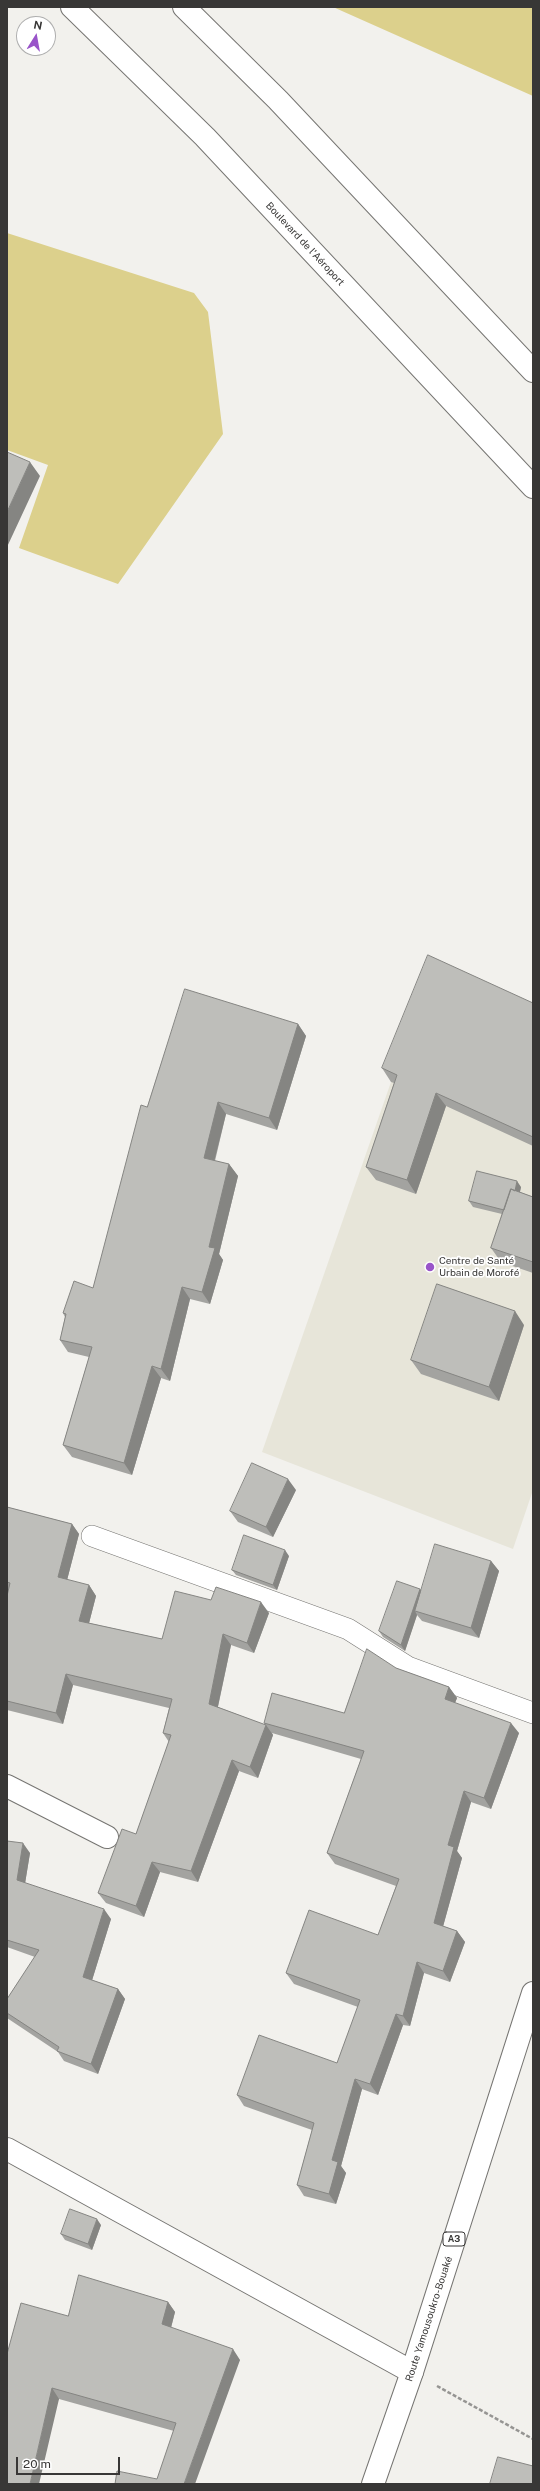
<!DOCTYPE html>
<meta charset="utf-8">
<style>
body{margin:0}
#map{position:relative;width:540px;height:2491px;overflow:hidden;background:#f2f1ed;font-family:"Public Sans",sans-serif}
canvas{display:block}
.frame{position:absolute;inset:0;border:8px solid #383736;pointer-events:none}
.north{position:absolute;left:16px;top:16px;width:40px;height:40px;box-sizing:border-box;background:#fff;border:1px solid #afafaf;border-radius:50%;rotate:11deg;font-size:11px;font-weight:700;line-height:16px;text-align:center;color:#383736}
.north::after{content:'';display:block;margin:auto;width:14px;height:18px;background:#9954c9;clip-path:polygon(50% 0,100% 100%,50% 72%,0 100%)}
.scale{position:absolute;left:16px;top:2457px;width:104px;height:18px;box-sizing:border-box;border:2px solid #383736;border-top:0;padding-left:5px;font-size:12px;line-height:14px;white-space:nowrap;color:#383736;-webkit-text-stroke:3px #fff;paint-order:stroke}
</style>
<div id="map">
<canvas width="540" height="2491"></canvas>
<div class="frame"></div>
<div class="north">N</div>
<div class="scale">20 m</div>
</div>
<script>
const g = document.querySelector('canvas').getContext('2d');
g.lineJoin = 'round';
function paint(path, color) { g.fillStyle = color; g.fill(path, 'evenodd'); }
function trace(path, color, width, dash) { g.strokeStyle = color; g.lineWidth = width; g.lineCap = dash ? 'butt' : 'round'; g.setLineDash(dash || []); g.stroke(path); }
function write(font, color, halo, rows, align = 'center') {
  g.font = font + ' "Public Sans",sans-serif'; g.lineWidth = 3.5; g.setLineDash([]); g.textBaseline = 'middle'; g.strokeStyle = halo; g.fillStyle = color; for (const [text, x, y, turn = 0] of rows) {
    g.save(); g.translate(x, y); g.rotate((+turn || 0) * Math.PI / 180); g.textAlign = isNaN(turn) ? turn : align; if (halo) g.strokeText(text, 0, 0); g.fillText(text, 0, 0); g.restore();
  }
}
paint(new Path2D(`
 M437 969 533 1012V1490L513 1549 262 1452 391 1082Z`), '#e7e5d9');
paint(new Path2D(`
 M333 7H533V96Z
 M7 233 194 293 208 312 223 434 118 584 19 548 48 465 7 450Z`), '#dcd08c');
const lane = new Path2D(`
 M92 1536 348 1629 408 1667 533 1713`);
const street = new Path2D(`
 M7 1786 107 1837
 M7 2149 412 2372`);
const highway = new Path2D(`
 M72 7 205 137 533 487
 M184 7 278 100 533 371
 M373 2484 412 2372 533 1993`);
trace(lane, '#767572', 22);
trace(street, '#767572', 24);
trace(highway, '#767572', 24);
trace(new Path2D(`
 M437 2386 533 2439`), '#969593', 2.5, [4, 2]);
trace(lane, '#fff', 21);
trace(street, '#fff', 22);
trace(highway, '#fff', 22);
paint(new Path2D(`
 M533 1003V1146L446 1106 416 1194 376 1180 366 1167 394 1083 391 1082 382 1068Z
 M298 1024 306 1036 277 1130 226 1114 215 1161 229 1164 238 1176 219 1254 223 1260 210 1304 190 1299 170 1381 161 1378 132 1475 72 1457 63 1445 89 1357 68 1352 60 1340 65 1317 63 1313 93 1288 147 1107Z
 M521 1187 520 1192 533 1197V1273L501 1262 491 1248 502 1214 473 1207 469 1201Z
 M524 1325 499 1401 421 1374 411 1360Z
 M296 1490 273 1537 238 1522 230 1511Z
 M7 1507 72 1524 79 1534 67 1580 89 1585 96 1596 89 1623 162 1639 211 1600 269 1613 254 1653 231 1645 218 1707 265 1725 264 1723 344 1713 396 1668 449 1687 457 1698 455 1703 519 1733 491 1809 471 1802 457 1851 462 1858 443 1926 457 1931 465 1942 450 1982 424 1973 410 2026 403 2025 378 2095 362 2089 341 2166 346 2173 336 2204 304 2196 297 2185 312 2130 244 2106 237 2095 337 2063 358 2007 294 1984 286 1973 378 1935 396 1886 335 1864 327 1853 361 1759 272 1733 273 1735 258 1778 239 1771 198 1882 160 1872 144 1917 106 1903 98 1893 136 1834 169 1742 163 1733 169 1708 73 1685 63 1724 7 1710V1596L8 1591H7Z
 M289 1556 277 1590 236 1575 232 1570Z
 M491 1561 499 1571 479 1638 422 1621 417 1615 405 1651 383 1637 379 1631 420 1589 421 1590Z
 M7 1841 30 1853 25 1883 111 1919 92 1980 118 1989 125 1999 98 2074 64 2061 58 2052 7 2018V1999L35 1957 7 1947Z
 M101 2225 92 2250 65 2240 61 2234Z
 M168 2302 175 2312 171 2328 240 2360 157 2479 174 2431 59 2399 7 2484 68 2316Z`), '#a3a3a0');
paint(new Path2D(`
 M30 462 40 476 7 547V512Z
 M298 1024 306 1036 277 1130 269 1118Z
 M436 1093 446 1106 416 1194 407 1180Z
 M218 1102 226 1114 212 1170 204 1158Z
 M229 1164 238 1176 219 1254 223 1260 210 1304 202 1292 209 1247Z
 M517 1181 521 1187 514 1217 510 1212Z
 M182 1287 190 1299 170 1381 161 1369Z
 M515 1311 524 1325 499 1401 489 1387Z
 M152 1366 161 1378 132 1475 124 1463Z
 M288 1479 296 1490 273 1537 266 1527Z
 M72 1524 79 1534 65 1588 58 1577Z
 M285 1550 289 1556 277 1590 273 1585Z
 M491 1561 499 1571 479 1638 471 1628Z
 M89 1585 96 1596 87 1631 79 1621Z
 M420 1589 424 1594 415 1611 417 1615 405 1651 401 1645Z
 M261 1602 269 1613 254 1653 247 1643Z
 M223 1634 231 1645 216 1715 209 1704Z
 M66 1674 73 1685 63 1724 56 1713Z
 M449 1687 457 1698 452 1710 445 1699Z
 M511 1723 519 1733 491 1809 484 1798Z
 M266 1725 273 1735 258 1778 250 1767Z
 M232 1760 239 1771 198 1882 191 1871Z
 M464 1791 471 1802 457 1851 462 1858 441 1934 434 1923 448 1845Z
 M23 1843 30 1853 24 1890 17 1880Z
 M152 1862 160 1872 144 1917 136 1906Z
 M104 1909 111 1919 90 1987 83 1977Z
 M457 1931 465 1942 450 1982 443 1971Z
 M417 1962 424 1973 410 2026 403 2016Z
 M118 1989 125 1999 98 2074 91 2064Z
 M396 2014 403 2025 378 2095 370 2084Z
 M355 2079 362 2089 341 2166 346 2173 336 2204 329 2194 332 2160Z
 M97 2219 101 2225 92 2250 88 2244Z
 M168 2302 175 2312 169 2335 162 2324Z
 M233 2349 240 2360 195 2484H184Z
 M52 2388 59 2399 39 2484H30Z`), '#858582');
const building = new Path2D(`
 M7 452 30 462 7 512Z
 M428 955 533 1003V1137L436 1093 407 1180 366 1167 397 1075 382 1068Z
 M185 989 298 1024 269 1118 218 1102 204 1158 229 1164 209 1247 215 1248 202 1292 182 1287 161 1369 152 1366 124 1463 63 1445 92 1347 60 1340 66 1314 63 1313 74 1281 93 1288 141 1105 147 1107Z
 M477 1171 517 1181 515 1191 511 1189 504 1210 469 1201Z
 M511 1189 533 1197V1262L491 1248Z
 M437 1284 515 1311 489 1387 411 1360Z
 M252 1463 288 1479 266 1527 230 1511Z
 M7 1507 72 1524 58 1577 89 1585 79 1621 162 1639 175 1591 211 1600 216 1587 261 1602 247 1643 223 1634 209 1704 266 1725 250 1767 232 1760 191 1871 152 1862 136 1906 98 1893 122 1829 136 1834 171 1735 163 1733 172 1699 66 1674 56 1713 7 1701V1596L10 1583 7 1582Z
 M244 1535 285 1550 273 1585 232 1570Z
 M435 1544 491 1561 471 1628 415 1611Z
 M397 1581 420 1589 401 1645 379 1631Z
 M367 1649 396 1668 449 1687 445 1699 511 1723 484 1798 464 1791 448 1845 454 1847 434 1923 457 1931 443 1971 417 1962 403 2016 396 2014 370 2084 355 2079 332 2160 338 2162 329 2194 297 2185 314 2123 237 2095 259 2035 337 2063 360 2000 286 1973 309 1910 378 1935 399 1879 327 1853 364 1751 264 1723 272 1693 344 1713Z
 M7 1841 23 1843 17 1880 104 1909 83 1977 118 1989 91 2064 57 2051 59 2047 7 2013V1999L39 1950 7 1940Z
 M70 2209 97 2219 88 2244 61 2234Z
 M79 2275 168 2302 162 2324 233 2349 184 2484H115L117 2471 157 2479 176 2423 52 2388 30 2484H7V2354L21 2303 68 2316Z
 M498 2457 533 2466V2484H490Z`);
paint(building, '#bebeba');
trace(building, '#858582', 1);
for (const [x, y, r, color] of [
 [430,1267,5,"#9954c9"]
]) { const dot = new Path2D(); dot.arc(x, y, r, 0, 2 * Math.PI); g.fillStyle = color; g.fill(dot); trace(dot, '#fff', 1.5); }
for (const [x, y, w] of [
 [454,2239,22]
]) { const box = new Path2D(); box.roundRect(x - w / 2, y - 7, w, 14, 3); g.fillStyle = '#fff'; g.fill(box); trace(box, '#383736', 1); }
write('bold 9px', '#383736', null, [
 ["A3",454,2239]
]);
write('10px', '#383736', '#fff', [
 ["Boulevard de l'Aéroport",305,244,47],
 ["Route Yamousoukro-Bouaké",429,2319,-72]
]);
write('10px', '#383736', '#fff', [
 ["Centre de Santé",439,1261],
 ["Urbain de Morofé",439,1273]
], 'left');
</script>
